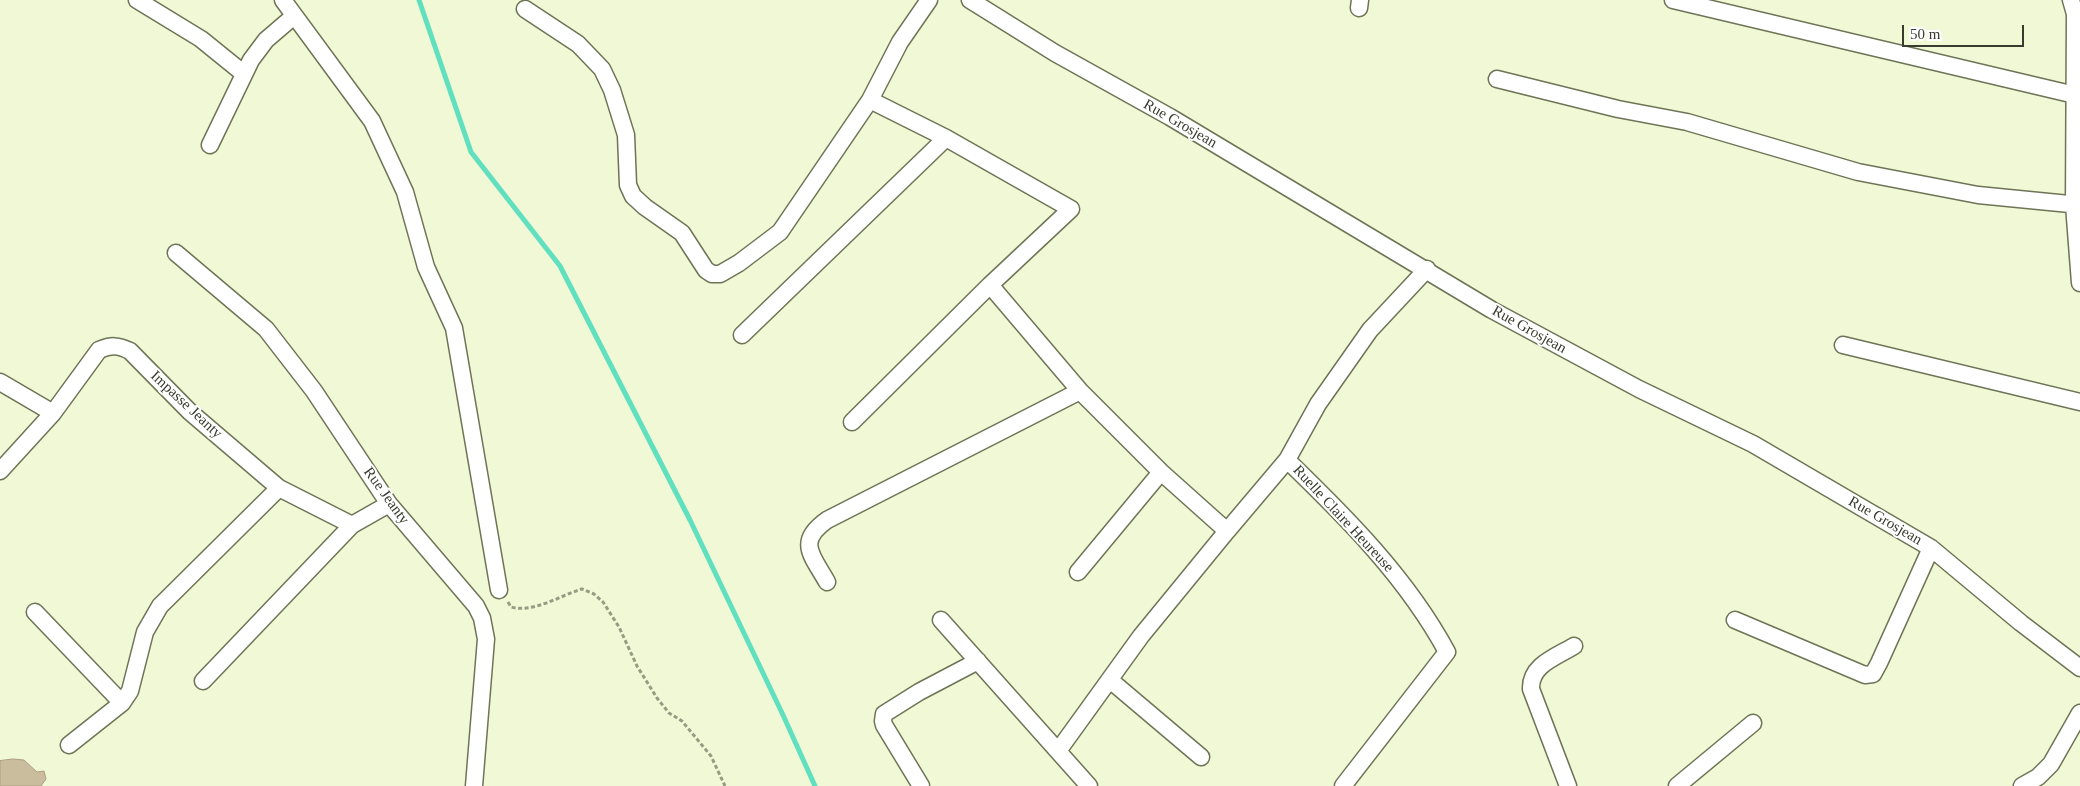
<!DOCTYPE html>
<style>
body{margin:0}
#map{position:relative;width:2080px;height:786px;overflow:hidden;background:#f0f8d5;font-family:Georgia,serif}
canvas{display:block}
.scale{position:absolute;left:1902px;top:25px;width:122px;height:22px;box-sizing:border-box;border:2px solid #383b2e;border-top:0;padding-left:6px;font-size:15px;line-height:18px;white-space:nowrap;color:#383b2e;-webkit-text-stroke:4px #fff;paint-order:stroke}
</style>
<div id="map">
<canvas width="2080" height="786"></canvas>
<div class="scale">50 m</div>
</div>
<script>
const g = document.querySelector('canvas').getContext('2d');
g.lineJoin = 'round';
function trace(path, color, width, dash) { g.strokeStyle = color; g.lineWidth = width; g.lineCap = dash ? 'butt' : 'round'; g.setLineDash(dash || []); g.stroke(path); }
function paint(path, color) { g.fillStyle = color; g.fill(path, 'evenodd'); }
function write(font, color, halo, rows, align = 'center') {
  g.font = font + ' Georgia,serif'; g.lineWidth = 4; g.setLineDash([]); g.textBaseline = 'middle'; g.strokeStyle = halo; g.fillStyle = color; for (const [text, x, y, turn = 0] of rows) {
    g.save(); g.translate(x, y); g.rotate((+turn || 0) * Math.PI / 180); g.textAlign = isNaN(turn) ? turn : align; if (halo) g.strokeText(text, 0, 0); g.fillText(text, 0, 0); g.restore();
  }
}
trace(new Path2D(`
 M419 0 471 152 560 266 690 520 783 715 815 786`), '#61e0bf', 5);
const building = new Path2D(`
 M13 759 24 760 37 772 44 771 46 779 41 786H0V761Z`);
paint(building, '#cabd9d');
trace(building, '#ab9f80', 1);
const street = new Path2D(`
 M137 0 201 39 243 73
 M283 0 372 121 405 192 426 267 454 328 499 590
 M970 0 1055 53 1170 117 1492 310 1639 389 1753 444 1931 548 2021 623 2080 668
 M1673 0 2075 95
 M2071 0 2075 14 2074 205 2080 283
 M1359 8 1360 0
 M525 9 578 44 602 69 612 90 626 135 628 185 633 196 645 207 682 233 706 270 712 274H720L739 263 780 232 870 100
 M1497 79 1618 109 1687 122 1858 172 1978 195 2080 205
 M210 145 251 60 266 40 294 16
 M176 253 266 329 314 391 389 504 476 606 482 618 486 639 474 786
 M990 285 1080 391 1161 472 1227 531 1287 460
 M742 335 946 138
 M1843 345 2080 402
 M0 382 53 413 99 350C111 345 118 345 130 351L190 412 279 488 352 525 389 504
 M852 422 990 285 1071 209 946 138 870 100 900 42 929 0
 M0 471 53 413
 M1078 572 1161 472
 M827 582C812 555 796 542 827 520L1080 391
 M35 612 122 703
 M941 620 1089 786
 M1735 620 1865 675 1873 674 1879 663 1931 548
 M1110 680 1201 757
 M203 681 352 525
 M69 745 122 703 130 691 145 632 160 606 279 488
 M1058 751 1141 636 1227 531
 M921 786 884 725 883 721 884 714 919 692 978 661
 M1343 786 1447 652C1407 578 1347 518 1287 460L1318 404 1370 330 1427 269
 M1568 786 1531 689C1530 665 1556 657 1574 646
 M1677 786 1753 723
 M2022 786 2038 777 2051 764 2080 713`);
trace(street, '#6e7456', 19);
trace(new Path2D(`
 M508 602 511 607C534 613 559 596 582 589L594 594 603 602 619 627 637 666 657 698 669 713 682 721 711 756 725 786`), '#969c84', 3, [4, 2.5]);
trace(street, '#fff', 16);
write('15px', '#383b2e', '#fff', [
 ["Rue Grosjean",1180,124,30],
 ["Rue Grosjean",1529,330,29],
 ["Impasse Jeanty",186,405,43],
 ["Rue Jeanty",386,496,54],
 ["Ruelle Claire Heureuse",1343,519,47],
 ["Rue Grosjean",1885,521,30]
]);
</script>
